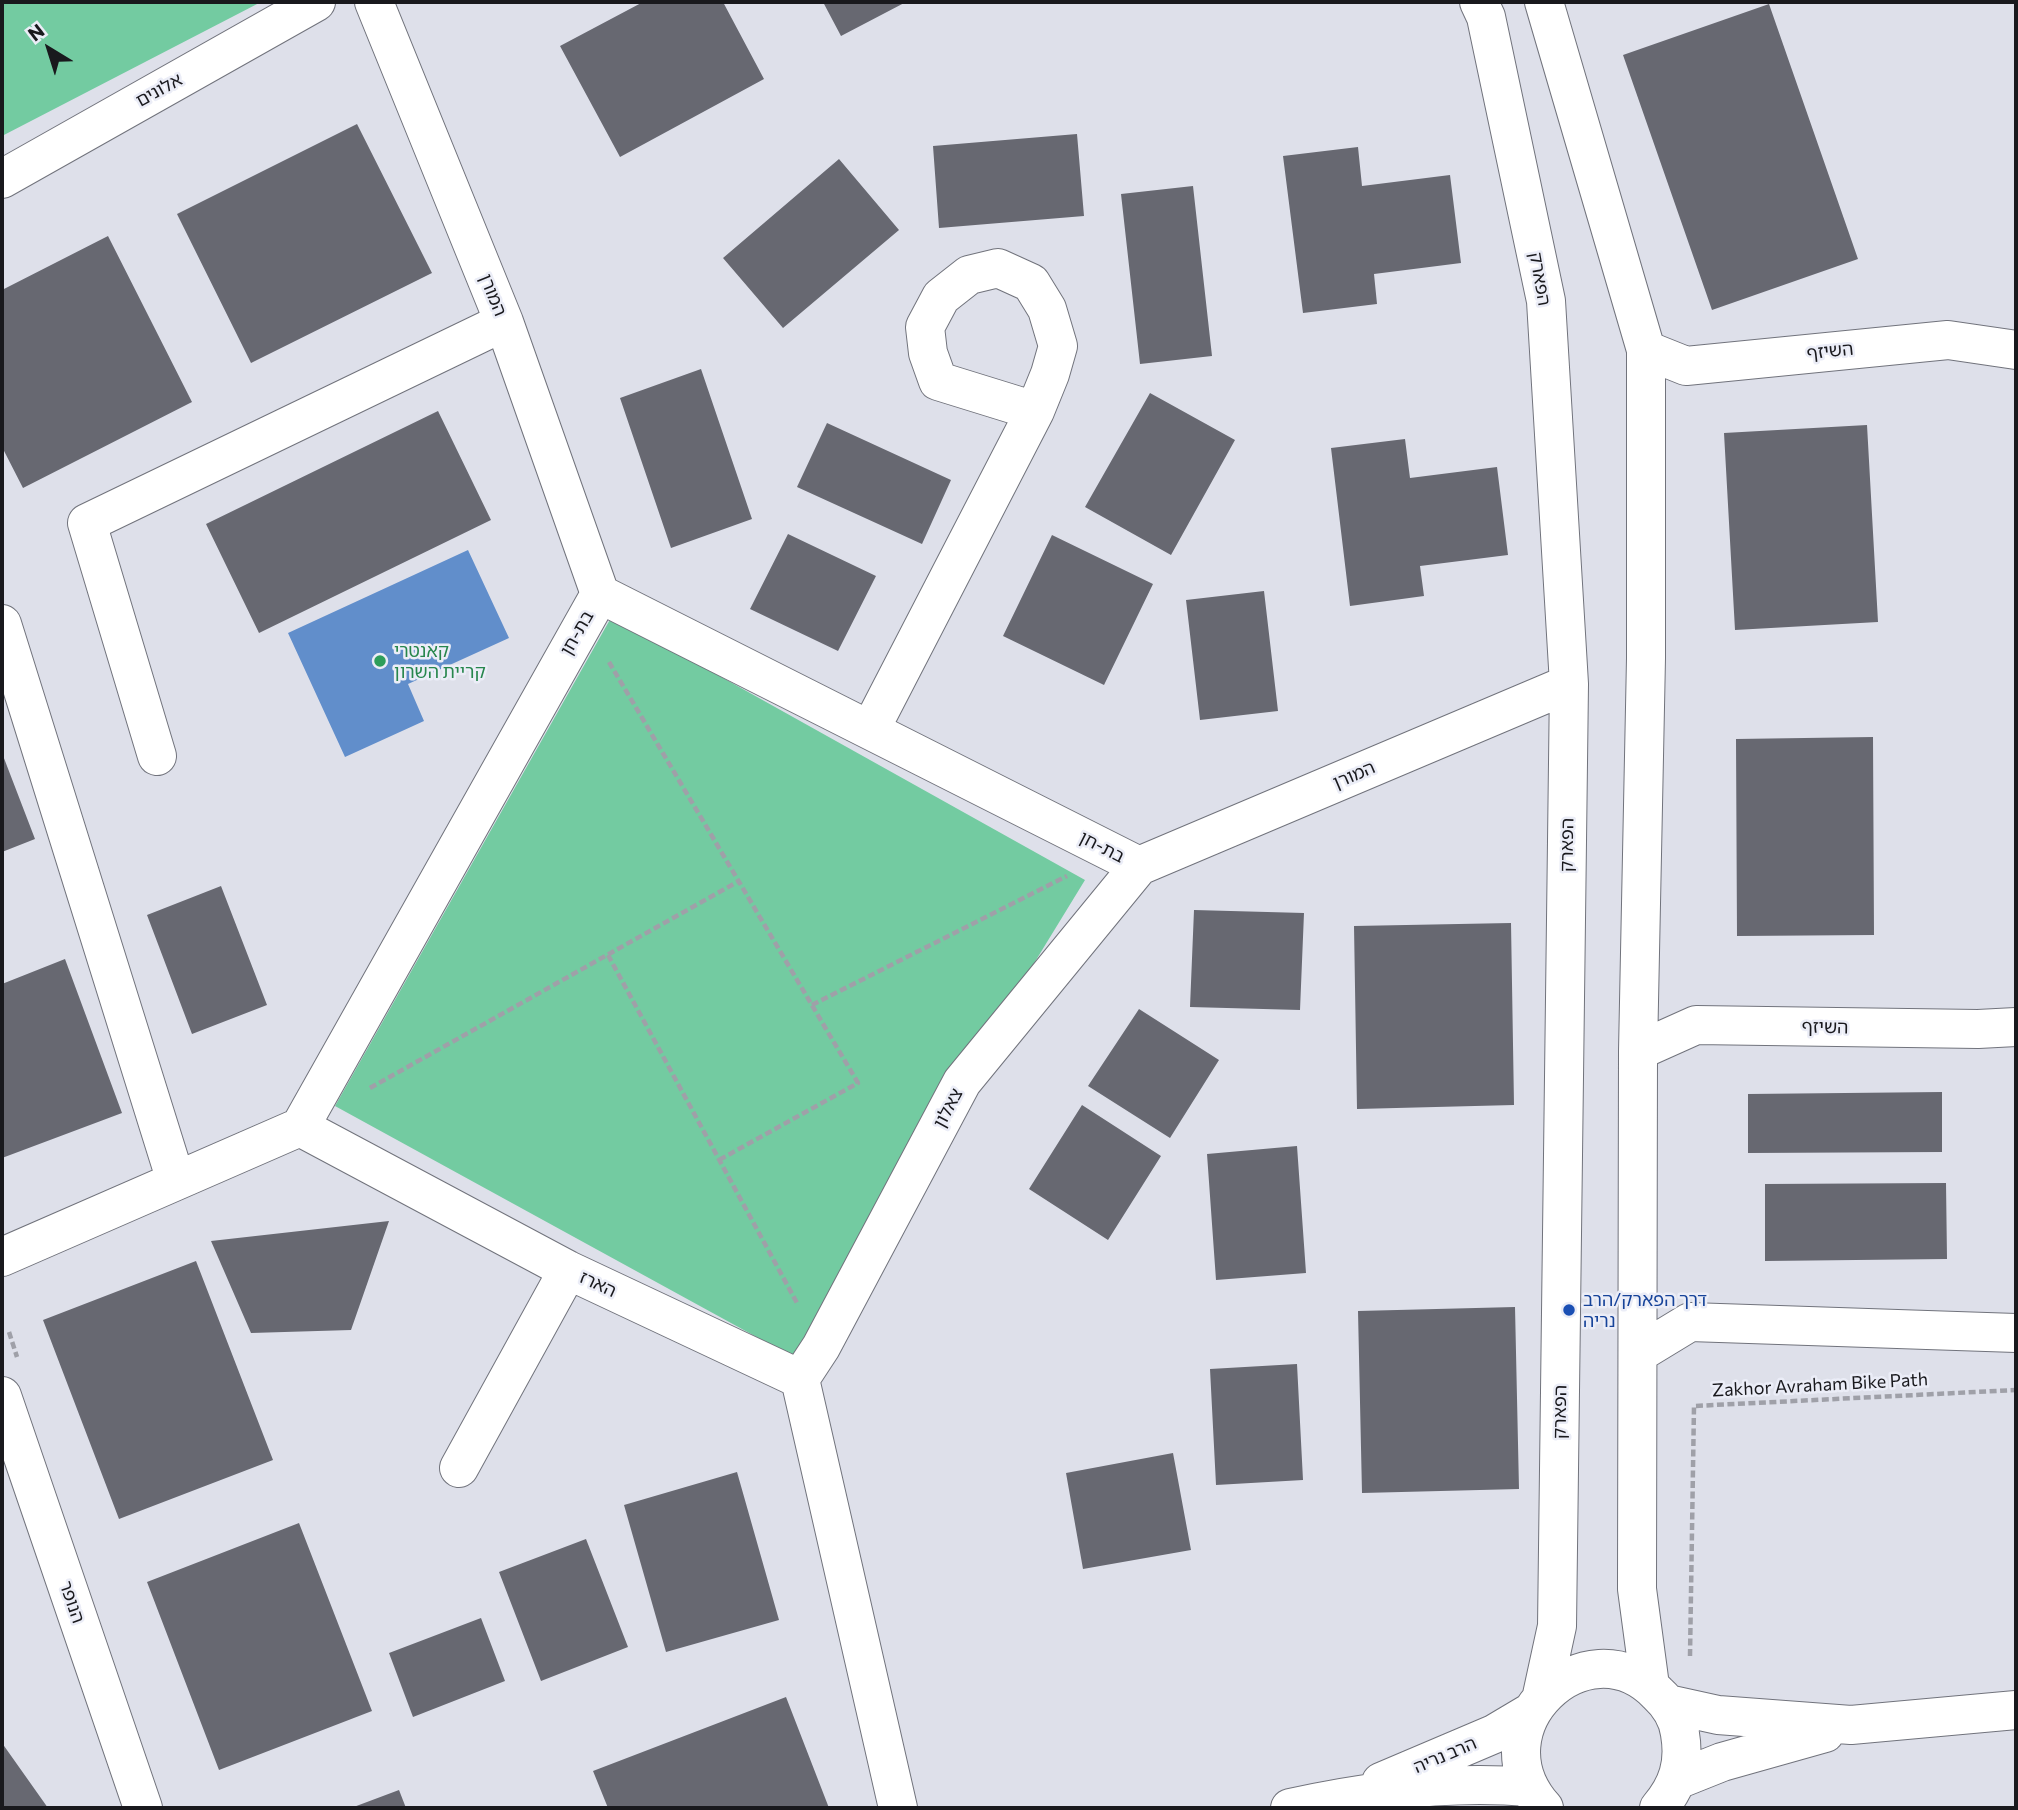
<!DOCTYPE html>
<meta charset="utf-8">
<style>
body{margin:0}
#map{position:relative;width:2018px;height:1810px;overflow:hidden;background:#dee0ea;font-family:Commissioner,sans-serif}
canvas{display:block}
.frame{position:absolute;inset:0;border:4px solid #19191d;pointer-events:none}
.north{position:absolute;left:14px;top:14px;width:70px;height:70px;-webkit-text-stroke:5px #ebedf7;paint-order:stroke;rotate:322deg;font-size:19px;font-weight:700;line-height:28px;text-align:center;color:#19191d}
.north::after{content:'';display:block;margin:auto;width:24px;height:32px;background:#19191d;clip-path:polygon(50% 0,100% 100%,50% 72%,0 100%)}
</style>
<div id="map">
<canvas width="2018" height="1810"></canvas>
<div class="frame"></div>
<div class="north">N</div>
</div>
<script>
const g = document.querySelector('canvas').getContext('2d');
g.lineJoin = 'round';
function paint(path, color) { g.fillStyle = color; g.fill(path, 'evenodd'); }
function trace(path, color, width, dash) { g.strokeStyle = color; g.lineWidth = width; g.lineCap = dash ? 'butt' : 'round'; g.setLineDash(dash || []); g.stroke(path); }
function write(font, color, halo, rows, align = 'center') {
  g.font = font + ' Commissioner,"Noto Sans Hebrew",sans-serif'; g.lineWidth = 5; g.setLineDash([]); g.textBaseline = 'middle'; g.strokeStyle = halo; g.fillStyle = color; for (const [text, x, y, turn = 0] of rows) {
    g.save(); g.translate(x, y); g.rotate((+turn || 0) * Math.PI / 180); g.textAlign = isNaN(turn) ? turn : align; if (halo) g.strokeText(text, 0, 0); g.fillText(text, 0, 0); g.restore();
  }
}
paint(new Path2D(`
 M2 2H261L2 136Z
 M612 616 1085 880 793 1357 335 1106Z`), '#73cba1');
paint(new Path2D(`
 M468 550 509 638 408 684 424 721 345 757 288 633Z`), '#618ecb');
paint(new Path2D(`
 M643 2H723L764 79 620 157 560 46Z
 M823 2H906L841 36Z
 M1769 4 1858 259 1712 310 1623 55Z
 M357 124 432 273 251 363 177 214Z
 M1077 134 1084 216 939 228 933 146Z
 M1358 147 1362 186 1450 175 1461 263 1374 274 1377 304 1303 313 1283 156Z
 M839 159 899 230 783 328 723 258Z
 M1193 186 1212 356 1140 364 1121 194Z
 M108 236 192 402 23 488 2 447V290Z
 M701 369 752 519 671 548 620 398Z
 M1150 393 1235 440 1171 555 1085 507Z
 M438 411 491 520 259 633 206 524Z
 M827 423 951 480 922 544 797 487Z
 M1867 425 1878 622 1735 630 1724 433Z
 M1405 439 1410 478 1497 467 1508 555 1420 566 1424 596 1350 606 1331 448Z
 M788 534 876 576 838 651 750 609Z
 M1052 535 1153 584 1104 685 1003 636Z
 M1264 591 1278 711 1200 720 1186 600Z
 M1873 737 1874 935 1737 936 1736 739Z
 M2 753 35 839 2 852Z
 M221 886 267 1005 192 1034 147 915Z
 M1194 910 1304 913 1300 1010 1190 1007Z
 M1511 923 1514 1105 1357 1109 1354 926Z
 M65 959 122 1113 2 1158V984Z
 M1139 1009 1219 1060 1170 1138 1088 1086Z
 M1942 1092V1152L1748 1153V1094Z
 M1082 1105 1161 1156 1108 1240 1029 1189Z
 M1297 1146 1306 1273 1216 1280 1207 1154Z
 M1946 1183 1947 1259 1765 1261V1184Z
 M389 1221 351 1330 251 1333 211 1241Z
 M196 1261 273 1460 119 1519 43 1320Z
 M1515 1307 1519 1489 1362 1493 1358 1311Z
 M1297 1364 1303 1480 1216 1485 1210 1369Z
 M1173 1453 1191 1550 1083 1569 1066 1473Z
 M737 1472 779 1620 666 1652 624 1505Z
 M299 1523 372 1711 219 1770 147 1582Z
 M586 1539 628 1647 541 1681 499 1572Z
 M481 1618 505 1681 413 1717 389 1653Z
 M786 1697 829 1808H608L593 1771Z
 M2 1743 48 1808H2Z
 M399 1790 406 1808H351Z`), '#676871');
const minor = new Path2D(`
 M374 2 504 322 600 594
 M1479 2 1486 17 1546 301 1569 684 1557 1626 1542 1695
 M1544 2 1646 350V658L1638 1051 1637 1589 1650 1686
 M2 179 316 2
 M1646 350 1686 366 1948 340 2016 350
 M2 624 176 1181
 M870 730 1035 411 1050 374 1058 346 1047 309 1031 283 998 268 969 275 941 297 925 327 928 353 938 381 1035 411
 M157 756 87 523 504 322
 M1638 1051 1696 1025 1978 1029 2016 1027
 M300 1127 600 594 1139 866
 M300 1127 568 1270 800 1379
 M2 1257 300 1127
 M1639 1353 1690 1322 2016 1333
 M800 1379 821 1347 962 1082 1139 866 1569 684
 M800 1379 898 1808
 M2 1396 143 1808
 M459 1468 568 1270
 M1668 1704 1718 1715 1851 1725 2016 1710
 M1677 1780 1722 1762 1825 1733
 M1381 1782 1494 1734 1531 1712
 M1290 1808C1367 1791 1449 1780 1529 1787
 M1544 1808C1472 1728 1586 1620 1657 1693 1669 1704 1678 1718 1680 1734 1685 1763 1678 1786 1659 1808`);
trace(minor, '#71737c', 40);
trace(new Path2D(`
 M609 662 858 1083 719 1160
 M608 955 797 1303
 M812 1005 1067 876
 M370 1088 739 881
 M9 1332 17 1357
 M1690 1656 1694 1406 2016 1390`), '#9fa0a8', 4.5, [7, 3.5]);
trace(minor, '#fff', 38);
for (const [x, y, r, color] of [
 [380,661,7,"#2e9e5b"],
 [1569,1310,7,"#1a4fb4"]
]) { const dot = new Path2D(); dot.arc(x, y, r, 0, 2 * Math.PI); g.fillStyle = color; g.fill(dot); trace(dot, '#ebedf7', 2.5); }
write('18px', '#19191d', '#ebedf7', [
 ["אלונים",159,90,-29],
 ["הפארק",1540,279,80],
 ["המורן",493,295,68],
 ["השיזף",1830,351,-6],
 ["בת-חן",577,633,-60],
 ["המורן",1354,775,-23],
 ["הפארק",1567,845,-89],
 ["בת-חן",1102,847,27],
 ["השיזף",1825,1027,1],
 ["צאלון",948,1108,-62],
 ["הארז",598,1284,25],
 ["Zakhor Avraham Bike Path",1820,1385,-3],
 ["הפארק",1560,1412,-89],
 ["הנופר",72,1602,71],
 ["הרב נריה",1445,1755,-23]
]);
write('18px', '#27864d', '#ebedf7', [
 ["קאנטרי",394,651],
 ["קריית השרון",394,672]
], 'left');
write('18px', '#164399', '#ebedf7', [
 ["דרך הפארק/הרב",1583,1300],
 ["נריה",1583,1321]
], 'left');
</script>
